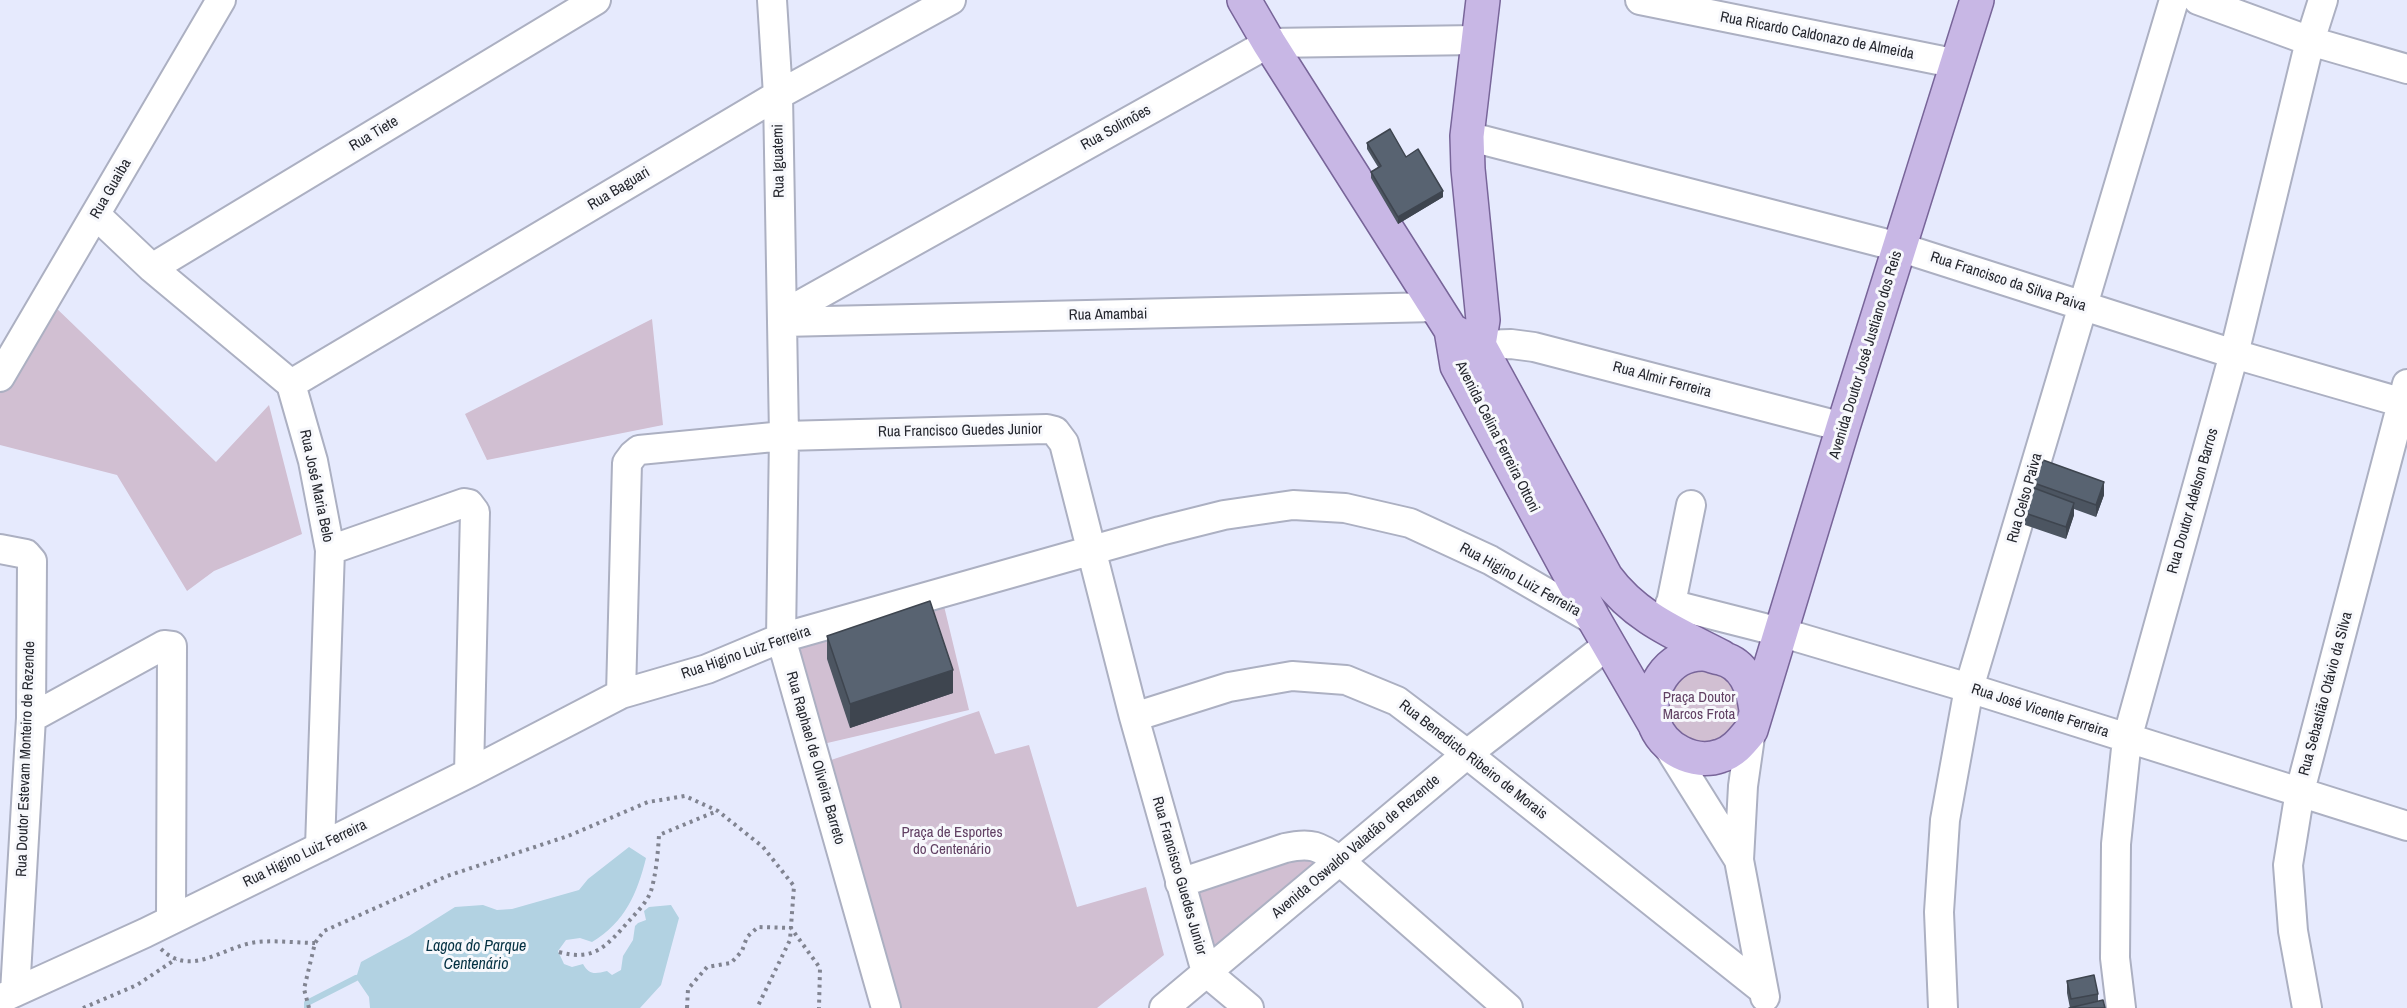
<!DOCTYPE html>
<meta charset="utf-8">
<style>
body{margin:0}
canvas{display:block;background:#e6eafd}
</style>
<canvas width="2407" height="1008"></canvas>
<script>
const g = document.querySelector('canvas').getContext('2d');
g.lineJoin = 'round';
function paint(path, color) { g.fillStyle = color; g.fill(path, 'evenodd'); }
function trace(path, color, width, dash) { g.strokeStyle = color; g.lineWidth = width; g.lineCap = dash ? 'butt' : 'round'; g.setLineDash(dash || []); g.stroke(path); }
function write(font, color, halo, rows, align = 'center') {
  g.font = font + ' "Archivo Narrow",sans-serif'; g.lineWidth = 6; g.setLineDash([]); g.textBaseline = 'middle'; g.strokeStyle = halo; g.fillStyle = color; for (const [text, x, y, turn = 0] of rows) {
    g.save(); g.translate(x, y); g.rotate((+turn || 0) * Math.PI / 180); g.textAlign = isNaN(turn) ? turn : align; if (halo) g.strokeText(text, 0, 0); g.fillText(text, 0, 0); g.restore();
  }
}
paint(new Path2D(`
 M52 304 216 462 269 405 302 534 214 571 187 591 117 475 0 445V391Z
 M652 319 663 425 487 460 465 414Z
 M944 606 969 710 823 744 796 645Z
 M1718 668 1742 696 1741 721 1716 747H1685L1658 696 1678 670Z
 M979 711 995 754 1029 745 1077 907 1146 887 1164 955 1097 1008H894L828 761Z
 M1289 856 1334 864 1212 963 1189 884Z`), '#d1bfd2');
paint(new Path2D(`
 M629 847 646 858C637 894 625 922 592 942L580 938 566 940 558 951 564 964 572 967 583 964C589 975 595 974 607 971L612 975 621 970 623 956 633 940 635 926 638 923 646 920 644 911 649 907 671 905 679 918 661 985 640 1008H370L369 997 356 978 361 962 409 936 455 907 483 905 497 910 512 909 579 890 588 879Z`), '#b2d2e2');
trace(new Path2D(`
 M307 1008V1003L356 978`), '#b2d2e2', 6);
const minor = new Path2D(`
 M772 0 778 95 782 322 784 436 781 638 886 1008
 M1640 0 1958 64
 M2198 0 2310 41 2407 69
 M1467 136 1899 247 2234 354 2407 404
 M96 215 152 268 291 384 313 461 330 550 320 847
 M152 268 596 0
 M782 315 1269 43 1477 40
 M782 322 1435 307
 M1479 345 1511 344 1534 347 1843 427
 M0 377 221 0
 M291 384 778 95 951 0
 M0 549 26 554 32 561 31 718 15 992
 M330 550 464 503 469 504 475 512 469 773
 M1670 604 1780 632 1969 688 2407 826
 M1667 623 1691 505
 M621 694 627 463 633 455 639 450 784 436 1047 429 1055 431 1064 443 1134 717 1206 972 1249 1008
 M1134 717 1229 687 1292 676 1346 680 1397 701 1467 754 1762 989
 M31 718 164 645 172 646 171 918
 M1664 740 1739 860 1765 997
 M1739 860 1743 786 1751 730
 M1180 883 1285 848C1311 842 1319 846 1340 861L1508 1008
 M0 999 145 933 320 847 469 773 621 694 707 669 781 638 1160 531 1224 515 1293 505 1345 508 1410 523 1490 560 1595 621
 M1164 1008 1467 754 1608 645
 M1943 1008 1939 912 1945 820 1969 688 2174 0
 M2121 1008 2115 958 2116 844 2127 739 2234 354 2310 41 2323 0
 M2307 1008 2293 931 2288 865 2300 791 2407 384`);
const major = new Path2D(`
 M1244 0 1269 43 1451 330 1457 366 1595 621 1654 723
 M1451 330 1479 345 1606 577C1636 618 1678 634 1722 657
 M1465 359 1479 345 1483 320 1468 169 1467 136 1483 0
 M1756 710C1753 688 1745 663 1720 658 1714 657 1708 654 1702 654 1668 654 1645 691 1654 722 1662 749 1695 765 1720 756 1734 752 1742 741 1751 730L1843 427 1977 0`);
trace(minor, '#acb0c2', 32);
trace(major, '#786599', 36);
trace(new Path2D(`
 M161 949C192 979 224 945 258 942 277 940 297 943 315 943
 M559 952C595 962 607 945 629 921 637 912 647 902 651 891 656 874 658 853 659 835L717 811
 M83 1008 137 985 176 959
 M309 1008 304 989 315 943 324 931 447 876 568 836 648 802 685 796 718 811 763 847 794 886 790 940 757 1008
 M687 1008 688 989 707 967 731 963 742 951 747 937 758 927 791 928 820 968 819 1008`), '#818491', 4, [3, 4.5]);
trace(minor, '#fff', 28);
trace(major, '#c8b7e5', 33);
paint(new Path2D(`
 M1367 143 1406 157 1443 197 1398 224 1371 178V172L1378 167 1367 149Z
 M2034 483 2104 495 2096 517 2074 509V515L2066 539 2025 525V513L2034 488Z
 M827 636 953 693 850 728 827 659Z
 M2067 981 2098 994V1001L2070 1008 2067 993Z`), '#4c5561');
paint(new Path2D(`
 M1443 191V197L1398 224V217Z
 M2104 482V495L2096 517V505Z
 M2074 503V515L2066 539V527Z
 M953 670V693L850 728V704Z`), '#3e454f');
const building = new Path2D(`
 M1390 129 1406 157 1418 149 1443 191 1398 217 1371 172 1381 166 1367 143Z
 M2043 460 2104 482 2096 505 2034 483Z
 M2034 488 2074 503 2066 527 2025 513Z
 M930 601 953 670 850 704 827 636Z
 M2094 975 2098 994 2071 999 2067 981Z
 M2103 1000 2105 1008H2069Z`);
paint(building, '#586371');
trace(building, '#3e454f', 1.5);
write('15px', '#25272e', '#f7f8fc', [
 ["Rua Ricardo Caldonazo de Almeida",1817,36,11],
 ["Rua Solimões",1116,128,-29],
 ["Rua Tiete",374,134,-31],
 ["Rua Iguatemi",779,161,-91],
 ["Rua Guaiba",111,189,-60],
 ["Rua Baguari",619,189,-31],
 ["Rua Francisco da Silva Paiva",2008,282,18],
 ["Rua Amambai",1108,315,-1],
 ["Avenida Doutor José Justiano dos Reis",1866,355,-73],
 ["Rua Almir Ferreira",1662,380,15],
 ["Rua Francisco Guedes Junior",960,431,-1],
 ["Avenida Celina Ferreira Ottoni",1497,437,63],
 ["Rua José Maria Belo",316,486,78],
 ["Rua Celso Paiva",2025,498,-74],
 ["Rua Doutor Adelson Barros",2193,501,-74],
 ["Rua Higino Luiz Ferreira",1520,580,29],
 ["Rua Higino Luiz Ferreira",746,653,-19],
 ["Rua Sebastião Otávio da Silva",2326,694,-75],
 ["Rua José Vicente Ferreira",2040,711,18],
 ["Rua Raphael de Oliveira Barreto",815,758,74],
 ["Rua Doutor Estevam Monteiro de Rezende",26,759,-88],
 ["Rua Benedicto Ribeiro de Morais",1473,760,38],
 ["Avenida Oswaldo Valadão de Rezende",1356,847,-40],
 ["Rua Higino Luiz Ferreira",305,854,-26],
 ["Rua Francisco Guedes Junior",1179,876,74]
]);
write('15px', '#614063', '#f7f8fc', [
 ["Praça Doutor",1699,698],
 ["Marcos Frota",1699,715],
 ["Praça de Esportes",952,833],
 ["do Centenário",952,850]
]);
write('italic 16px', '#033042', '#f7f8fc', [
 ["Lagoa do Parque",476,947],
 ["Centenário",476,965]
]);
</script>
